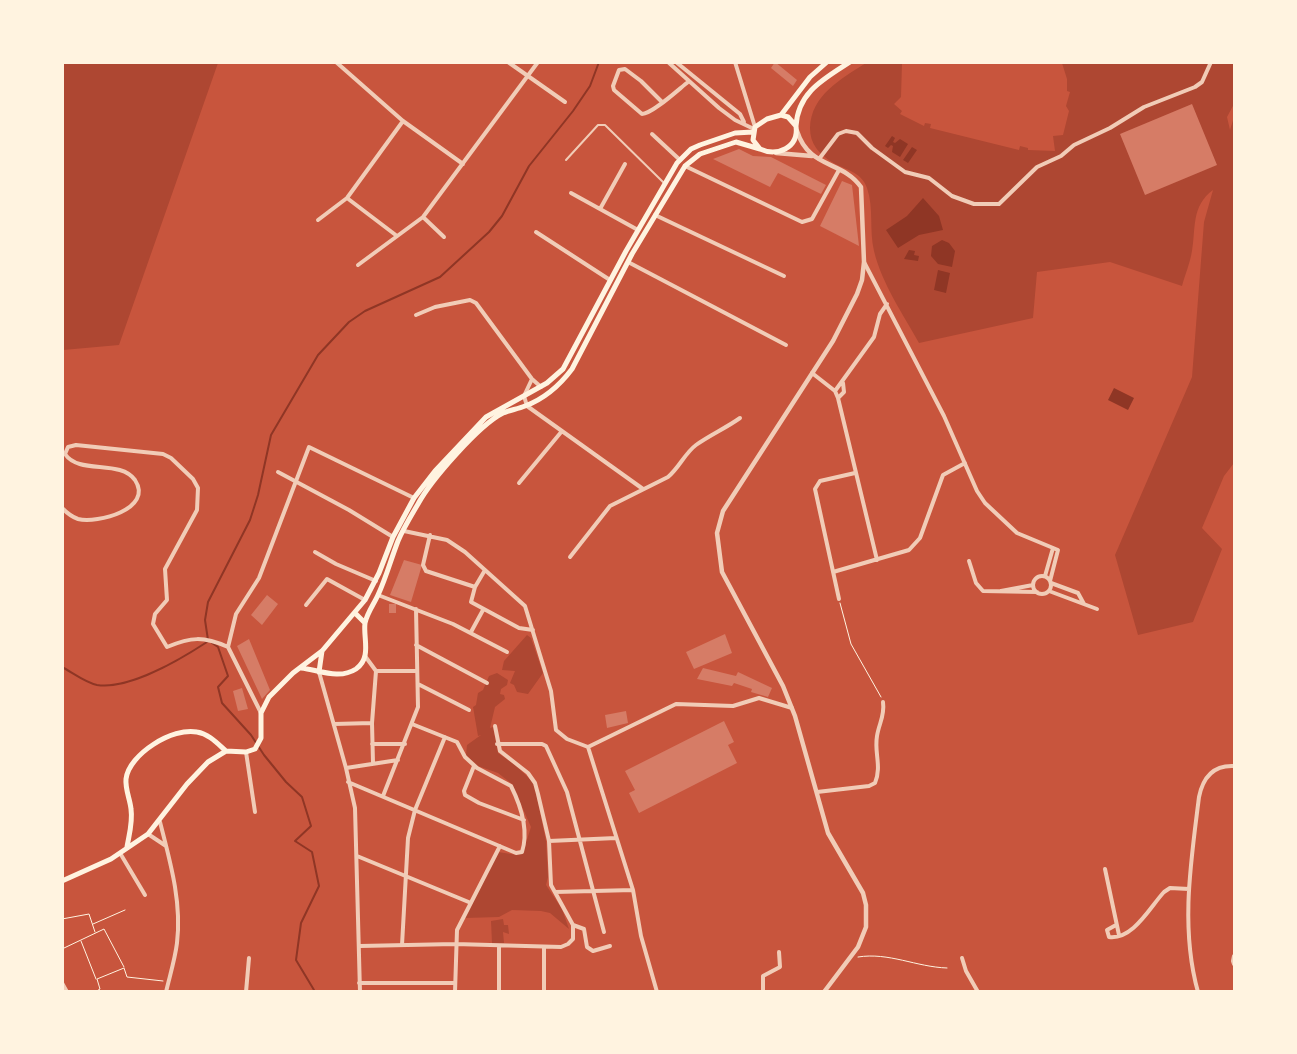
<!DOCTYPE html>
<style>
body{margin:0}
#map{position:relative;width:1297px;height:1054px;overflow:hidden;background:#c8553d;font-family:"Public Sans",sans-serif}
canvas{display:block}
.frame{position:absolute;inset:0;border:64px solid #fff3e0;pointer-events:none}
</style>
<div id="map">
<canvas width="1297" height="1054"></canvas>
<div class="frame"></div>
</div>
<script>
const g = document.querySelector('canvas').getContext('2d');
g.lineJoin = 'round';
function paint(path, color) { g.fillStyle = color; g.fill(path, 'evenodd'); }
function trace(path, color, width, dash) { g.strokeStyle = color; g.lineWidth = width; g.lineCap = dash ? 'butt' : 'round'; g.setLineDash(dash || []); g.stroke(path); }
paint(new Path2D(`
 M63 62 218 63 119 345 63 350Z
 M866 63H902L901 97 894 104 902 111 900 114 924 126 925 123 931 124 930 128 1019 150 1020 146 1028 148V150L1055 151 1053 136 1063 135 1069 111 1066 106 1070 92 1067 91V79L1062 63H1234V104L1227 117 1230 130 1234 117V463L1224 476 1202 528 1222 549 1193 622 1138 635 1115 555 1192 377 1204 222 1213 190C1191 206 1196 229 1192 251 1190 263 1185 275 1182 286L1110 262 1037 272 1033 318 919 343C903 314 882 284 874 251 869 230 874 208 867 188 861 171 845 170 832 162 819 154 810 144 810 128 811 95 841 79 866 63Z
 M527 635 531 638 543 673 528 694 517 692 514 685 510 683 515 671 502 670 504 661Z
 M497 673 508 680 507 685 501 689 500 694 504 695 505 699 495 707 490 728 493 727 498 753 515 765 534 783 546 841 548 877 546 885 562 909 569 929 550 913 541 911 512 910 499 917 465 918 498 852 517 855 523 852 531 827 512 784 498 773 478 766 466 755 467 745 481 735 478 736 473 707 476 705 478 693 483 690 489 676Z
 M503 919 504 925H508L509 934 503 932 504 943H492L491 921Z`), '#ae4732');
paint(new Path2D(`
 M892 136 895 138 893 142 895 143 900 139 908 144 900 157 892 152 893 146 891 145 888 148 885 146Z
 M912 147 917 150 908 163 903 160Z
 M923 198 939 216 943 230 919 235 898 248 886 230 907 216Z
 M942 240 949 243 955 251 952 267 938 264 931 256 932 246Z
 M909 250 915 251 914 255 919 256 918 261 904 259Z
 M938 270 950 273 946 293 934 290Z
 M1114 388 1134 398 1128 410 1108 400Z`), '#8f3625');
trace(new Path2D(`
 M208 640 205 620 208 602 250 520 258 495 271 435 318 355 349 322 365 311 440 277 489 232 502 216 529 166 573 111 590 86 599 62
 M212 643 218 647 228 676 218 687 222 703 251 735 264 755 286 782 302 797 311 826 295 841 312 852 319 886 301 923 296 960 314 990 311 992
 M62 667C73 673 86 683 97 685 129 690 181 659 207 642`), '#8f3625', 2);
paint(new Path2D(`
 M775 62 797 80 793 86 771 68Z
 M1192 104 1217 165 1145 195 1120 134Z
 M739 149 753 156 771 157 826 185 821 194 778 173 770 187 713 159Z
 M842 181 852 185 859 246 820 226Z
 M404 560 422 565 411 602 390 595Z
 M267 595 278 604 262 625 251 615Z
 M389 604H396V613H389Z
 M725 634 732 653 694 669 686 652Z
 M249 639 270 690 262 699 237 646Z
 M703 668 736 676 738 672 772 688 768 697 751 692 752 689 734 683 732 686 697 679Z
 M242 688 248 709 238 711 233 691Z
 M626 711 628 723 607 728 605 715Z
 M724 721 734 742 728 745 737 763 639 813 629 793 635 790 625 771Z`), '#d67c66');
trace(new Path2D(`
 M840 603 851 644 881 697
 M62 919 89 914 95 932
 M93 924 125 910
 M81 941 96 979
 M62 949 104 929 124 967
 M858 957C889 952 916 967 947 968
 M95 992 100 989 97 979 124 968 127 977 163 981`), '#fff3e0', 1);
trace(new Path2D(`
 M566 160 598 125H605L664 183`), '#f1ccb7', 2);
trace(new Path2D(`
 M336 62 403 121 463 164
 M508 62 565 102
 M668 62 719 108 735 120 754 129
 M676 62 740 114 744 122
 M735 62 755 127
 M662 102 641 81 625 69 619 70 613 86 614 90 642 114C652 114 679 89 688 82
 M652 134 680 160
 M819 159 838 134 846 131 857 133 872 148 905 172 929 178 952 196 974 204H999L1037 167 1061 156 1074 145 1110 128 1144 107 1195 87 1202 82 1211 62
 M685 166 802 222 812 219 839 170
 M571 193 638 230
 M347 198 397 236
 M600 209 625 164
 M655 215 784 276
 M423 217 444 237
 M318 220 347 198 403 121
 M536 232 610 280
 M628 262 786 345
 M864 262 944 416 977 491 985 503 1017 533 1058 550 1050 581
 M358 265 423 217 538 62
 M416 315 435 307 470 300 476 303 532 379 541 387
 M812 373 835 391 838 398 877 560
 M532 379 524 396 527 406 643 489
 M835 391 874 337 880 314 887 304
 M838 398 844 392 843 383
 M278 472 349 510 393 537
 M519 483 562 431
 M62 508C67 513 72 517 78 519 97 524 154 509 135 480 120 459 79 475 65 454L68 447 76 445 163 454 171 458 193 479 198 488 197 510 165 569 167 600 155 614 153 624 167 647C191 637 203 636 228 647L261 713
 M404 531 447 540 465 552 525 606 551 691 556 730 567 739 588 747 633 890 641 936 657 992
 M430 535 423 565 426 571 475 587
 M315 552 336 564 376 581
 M570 557 610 506 668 477C679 468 685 453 696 445 710 435 726 428 740 418
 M969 561 976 583 983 591 1037 592
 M485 570 475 587 471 602 519 628 533 630
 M833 572 909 550 920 538 943 475 965 463
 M1045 576 1053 548
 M1033 585a9 9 0 1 1 18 0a9 9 0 1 1-18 0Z
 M1051 583 1078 593 1084 604
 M1001 591 1033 585
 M1049 591 1097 609
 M378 595 453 624 507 652
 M839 599 815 489 820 481 855 473
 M306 605 327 579 365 600
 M471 632 483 610
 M416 645 487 683
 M228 647 236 614 259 578 309 447 414 498
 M365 656 376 671H417
 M319 672 346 768 355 808 360 992
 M418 684 469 710
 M334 724 372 723
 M372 744H405
 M497 744H542L546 746 567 792 604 932
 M588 747 676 704 733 706 759 698 792 708
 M246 752 255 812
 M373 763 372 723 376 671
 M474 766 464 791 465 795 479 803 524 820
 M346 768 398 760
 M348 782 516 853 522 852C529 830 521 806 511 786L477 768 465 757 457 742 412 724
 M817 792 869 786 875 783C882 766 874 753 877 736 879 723 885 716 883 702
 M383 796 418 707 416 609
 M160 822C170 861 182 902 177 943 175 959 170 975 166 992
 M148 834 166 846
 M549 841 616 838
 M120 853 145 895
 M357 856 471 903
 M1105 869 1119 935
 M555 892 633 890
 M573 925 584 929 587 947 593 951 610 946
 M1116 925 1107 930 1109 937C1133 940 1150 907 1164 892L1170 888 1189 889
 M402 945 408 838 415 810 445 737
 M360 946 455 944 561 947 568 944 573 939V925L551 885 549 841 538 794 535 783 528 773 500 751 495 726
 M1234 956 1233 961 1234 964
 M962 958 966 971 978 992
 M62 983 67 992
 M359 983H455
 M246 992 249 958
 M455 992 457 930 500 846
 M499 992V947
 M544 992V948
 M763 992V976L780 967 779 952
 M1198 992C1180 928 1191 861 1199 797 1203 777 1214 765 1234 766`), '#f1ccb7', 4);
trace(new Path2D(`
 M797 131C809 169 842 160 861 187L864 262 862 280 857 294 833 341 723 511 717 533 722 572 783 686 795 716 828 833 863 893 866 905V927L858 947 824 992
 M776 153 812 156`), '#f1ccb7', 4.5);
trace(new Path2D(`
 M781 115 788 117 796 126C799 148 777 157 760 149L753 140 755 127 767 119Z
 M781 115 810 77 827 62
 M796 126C798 92 824 79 850 62
 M355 613 365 623
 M301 668C319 670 339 680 356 669 372 658 363 638 365 623 367 613 374 604 378 595 386 578 391 559 398 541 403 529 411 516 418 504 431 480 479 425 503 413 510 410 518 409 525 406 544 399 560 385 572 369L632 254 685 166 700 154 736 142 760 149
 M319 672 322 651
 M127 847C129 835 133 822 131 809 130 799 125 789 126 779 129 754 173 727 197 732 209 734 217 743 226 751
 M62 881 111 859 148 834 187 784 208 762 226 751 246 752 255 749 261 738V713L269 697 293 673 322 651 365 600 379 573 393 537 414 498 435 471 486 417 547 383 563 369 626 251 677 163 691 149 700 145 735 133 753 132`), '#fff3e0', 5);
</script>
